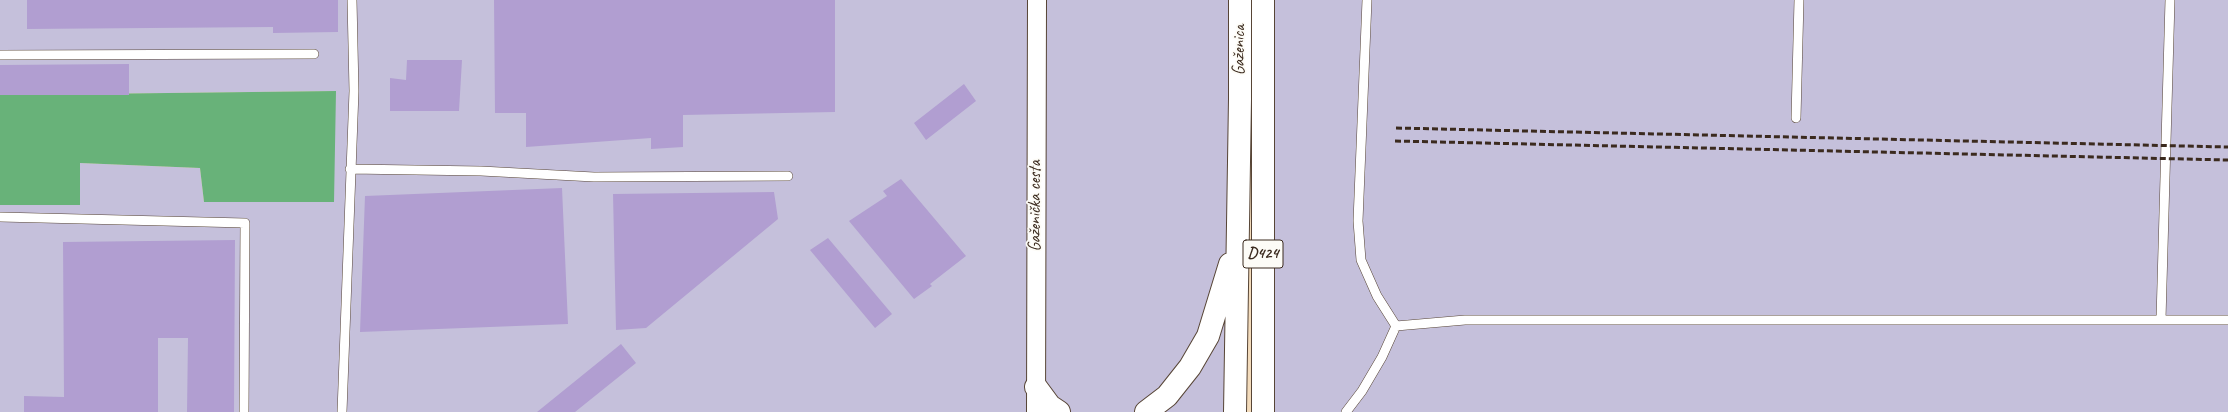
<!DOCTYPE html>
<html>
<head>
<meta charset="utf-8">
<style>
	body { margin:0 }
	canvas { display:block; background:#f3dbbb }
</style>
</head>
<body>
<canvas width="2228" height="412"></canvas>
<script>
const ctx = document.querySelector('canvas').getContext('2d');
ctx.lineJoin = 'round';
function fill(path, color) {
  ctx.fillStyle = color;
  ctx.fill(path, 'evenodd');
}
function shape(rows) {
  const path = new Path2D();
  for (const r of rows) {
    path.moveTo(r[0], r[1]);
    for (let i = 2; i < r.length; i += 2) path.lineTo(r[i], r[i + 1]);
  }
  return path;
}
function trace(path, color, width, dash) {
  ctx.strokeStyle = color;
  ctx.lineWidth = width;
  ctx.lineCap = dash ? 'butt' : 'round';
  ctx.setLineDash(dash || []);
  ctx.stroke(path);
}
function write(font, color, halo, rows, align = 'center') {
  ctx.font = font + ' Caveat,sans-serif';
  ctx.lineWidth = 3.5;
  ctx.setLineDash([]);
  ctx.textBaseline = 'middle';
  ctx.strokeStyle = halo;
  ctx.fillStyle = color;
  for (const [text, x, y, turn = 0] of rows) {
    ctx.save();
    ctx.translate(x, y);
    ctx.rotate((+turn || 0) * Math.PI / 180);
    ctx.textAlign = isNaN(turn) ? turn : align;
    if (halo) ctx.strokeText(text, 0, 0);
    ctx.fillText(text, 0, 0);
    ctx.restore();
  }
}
fill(shape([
	[0,0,1244,0,1236,412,0,412,0,205,80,205,80,163,200,168,204,202,335,91,0,95],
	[1263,0,2228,0,2228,412,1263,412]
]), '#c5c0db');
fill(shape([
	[336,91,334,202,204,202,200,168,80,163,80,205,0,205,0,95]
]), '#68b279');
fill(shape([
	[27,0,338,0,338,32,273,33,273,27,27,29],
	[494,0,835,0,835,112,683,115,683,147,651,149,651,138,526,147,526,113,495,113],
	[407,60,462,60,459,111,390,111,390,78,406,80],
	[129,64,129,95,0,95,0,65],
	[964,84,976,101,926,140,914,123],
	[901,179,966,256,930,284,932,286,914,299,849,221,887,196,883,191],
	[562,188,568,324,360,332,365,196],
	[774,192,778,219,646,328,616,330,613,194],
	[828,238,892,314,875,328,810,250],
	[235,240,234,412,187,412,188,338,158,338,158,412,24,412,24,396,64,397,63,242],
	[621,344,636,363,575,412,537,412]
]), '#b19ed1');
const service = shape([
	[0,55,314,54],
	[1796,118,1799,0],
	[350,169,481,171,594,177,788,176],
	[0,217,245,223,244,412],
	[2161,319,2170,0],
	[1396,326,1465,320,2228,320],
	[342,412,354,91,352,0],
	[1346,412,1362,391,1382,357,1396,326,1377,296,1361,260,1358,221,1367,0]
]);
const minor = shape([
	[1036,412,1037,0]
]);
const trunk = shape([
	[1036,387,1050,406,1059,412],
	[1146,412,1167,396,1190,367,1208,336,1230,264],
	[1235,412,1240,99,1240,0],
	[1263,412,1263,0]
]);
trace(service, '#574536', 10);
trace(minor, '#574536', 20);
trace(trunk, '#574536', 24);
trace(service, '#fff', 9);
trace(minor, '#fff', 18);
trace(trunk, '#fff', 22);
trace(shape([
	[1396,128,2228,147],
	[1395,141,2228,160]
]), '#3b2a1e', 3, [6, 3]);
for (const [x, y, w] of [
	[1263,254,40]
]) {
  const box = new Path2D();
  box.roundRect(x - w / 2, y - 14, w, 28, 3);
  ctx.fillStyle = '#fdfcf7';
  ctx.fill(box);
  trace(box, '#3b2a1e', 1);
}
write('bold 16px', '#3b2a1e', null, [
	["D424",1263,254]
]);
write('17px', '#3b2a1e', '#fdfcf7', [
	["Gaženica",1240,50,-90],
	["Gaženička cesta",1036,206,-90]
]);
</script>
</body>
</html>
